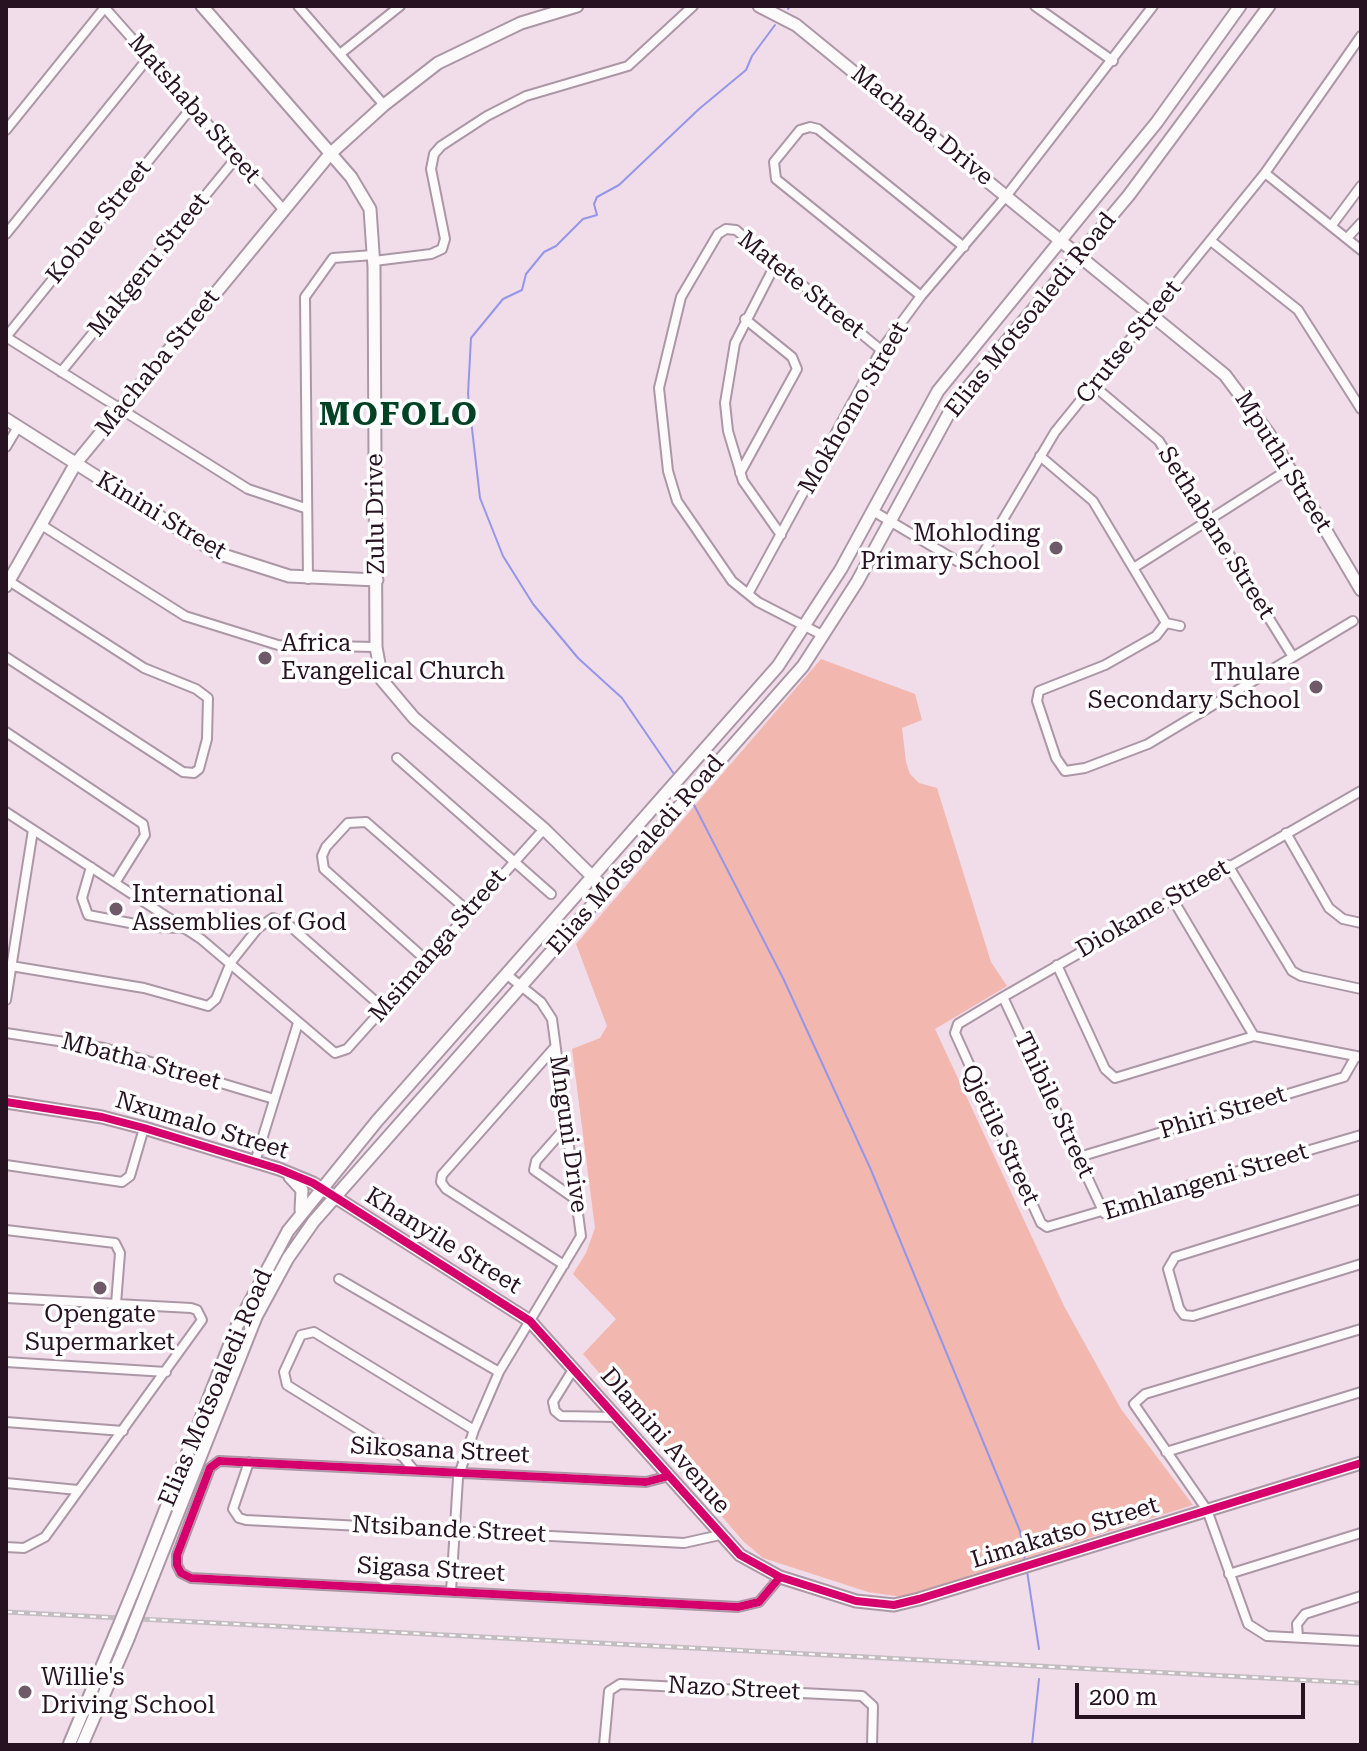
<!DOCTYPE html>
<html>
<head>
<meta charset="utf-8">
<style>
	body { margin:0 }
	#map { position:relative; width:1367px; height:1751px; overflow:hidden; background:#f1dcea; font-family:"Roboto Serif",serif }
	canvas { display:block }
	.frame { position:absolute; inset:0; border:8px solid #271222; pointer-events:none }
	.scale { position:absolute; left:1075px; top:1683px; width:230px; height:36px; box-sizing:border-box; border:4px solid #271222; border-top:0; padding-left:10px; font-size:24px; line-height:28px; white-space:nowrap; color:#271222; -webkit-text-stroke:6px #fff; paint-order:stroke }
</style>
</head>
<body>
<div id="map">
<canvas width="1367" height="1751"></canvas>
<div class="frame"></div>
<div class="scale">200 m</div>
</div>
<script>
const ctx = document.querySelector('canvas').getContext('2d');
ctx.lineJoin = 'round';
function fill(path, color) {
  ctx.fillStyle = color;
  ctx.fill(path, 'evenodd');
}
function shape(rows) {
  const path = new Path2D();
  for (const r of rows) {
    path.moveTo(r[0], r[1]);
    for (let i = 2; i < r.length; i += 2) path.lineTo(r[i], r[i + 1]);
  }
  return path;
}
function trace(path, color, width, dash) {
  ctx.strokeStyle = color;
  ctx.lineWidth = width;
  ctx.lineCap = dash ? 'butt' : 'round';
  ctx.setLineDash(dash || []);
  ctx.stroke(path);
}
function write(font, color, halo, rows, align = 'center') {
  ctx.font = font + ' "Roboto Serif",serif';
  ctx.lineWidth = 7;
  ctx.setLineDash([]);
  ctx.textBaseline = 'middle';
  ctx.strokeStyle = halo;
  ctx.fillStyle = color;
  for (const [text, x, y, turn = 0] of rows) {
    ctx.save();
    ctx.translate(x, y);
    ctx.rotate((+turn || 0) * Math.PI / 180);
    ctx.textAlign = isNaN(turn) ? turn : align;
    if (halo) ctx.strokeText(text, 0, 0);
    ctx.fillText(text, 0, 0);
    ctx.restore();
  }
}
fill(shape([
	[821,659,915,694,922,720,902,728,906,762,910,774,919,783,937,788,991,962,1007,986,935,1029,1064,1306,1121,1409,1193,1505,902,1597,868,1592,763,1558,743,1541,583,1354,616,1319,573,1274,586,1253,595,1228,572,1049,600,1038,607,1026,576,944]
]), '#f2b7af');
trace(shape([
	[788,9,790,6],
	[674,774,622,698,578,658,533,604,503,556,480,498,468,394,471,338,503,299,522,290,526,274,544,252,556,246,583,219,597,215,594,204,597,197,619,185,699,109,746,70,752,56,775,25],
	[691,799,783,978,871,1170,1020,1531,1025,1561],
	[1027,1571,1039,1649],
	[1032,1745,1039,1679]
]), '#9596e8', 2);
const street = shape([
	[298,6,384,105],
	[1035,6,1113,61],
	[105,8,283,209],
	[340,54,400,6],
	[6,130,106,6],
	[1265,173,1361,250],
	[1332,225,1361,186],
	[6,234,149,57],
	[1348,237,1361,223],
	[1211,241,1298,310,1361,409],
	[374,261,431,254,442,249,445,239,431,169,434,154,441,146,487,116,526,96,628,66,693,6],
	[776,263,735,343,725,403,728,431,743,481,781,535],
	[921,296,776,179,774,162,800,130,810,127,818,129,964,247],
	[6,337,248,489,305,508],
	[6,337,192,107],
	[61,372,236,158],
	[1094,386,1159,441,1293,657],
	[6,447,18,427],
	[1040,456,1093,501,1166,623,1156,636,1105,665,1039,691,1037,701,1056,758,1065,771,1085,768,1148,744,1353,621],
	[740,473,797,369,792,357,745,319],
	[873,511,957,561,972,561,982,555,1055,432,1265,173,1361,36],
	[40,524,185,616,278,645,376,647],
	[1135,567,1289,469],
	[308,579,305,297,333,258,373,255],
	[748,594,881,350,921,296,1007,195,1153,6],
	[1166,623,1180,626],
	[824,636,758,602,732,581,677,501,668,471,659,388,681,297,718,234,726,229,736,230,881,350],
	[6,657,183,772,194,773,199,769,207,739,208,698,196,689,144,668,9,581],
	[6,732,143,824,145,835,115,883],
	[397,758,551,894],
	[1361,791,1003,997,958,1024,955,1033,1041,1223,1047,1227,1361,1135],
	[6,812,201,939,335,1053,347,1049,544,829],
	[1286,833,1329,908,1343,919,1361,923],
	[1228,865,1292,971,1301,976,1361,989],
	[91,867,82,898,88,915,151,927,184,928],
	[1172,898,1254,1036],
	[426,960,324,869,322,856,326,847,348,823,366,822,468,911],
	[1057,965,1105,1069,1115,1078,1254,1036,1361,1057],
	[11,966,144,988,208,1006,216,999,231,962,258,928,273,918,289,925,383,1008],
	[1003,997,1104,1213],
	[6,1000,33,830],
	[6,1033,104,1048,274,1099],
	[555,1047,442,1175,441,1182,446,1189,564,1265],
	[566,1127,536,1161,534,1170,578,1201],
	[1079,1157,1344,1077,1356,1056],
	[255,1162,298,1023],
	[6,1165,122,1182,130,1176,144,1128],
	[1361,1199,1175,1257,1168,1269,1179,1308,1184,1315,1193,1316,1361,1264],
	[6,1230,115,1243,120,1253,116,1304],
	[339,1279,499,1372],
	[6,1298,191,1308,197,1310,202,1320,45,1537,24,1548,6,1547],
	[1361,1329,1145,1394,1134,1404,1207,1510,1248,1624,1267,1636,1361,1641],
	[6,1362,166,1372],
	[574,1368,553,1402,555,1411,561,1416,617,1417],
	[6,1422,123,1431],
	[1166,1452,1361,1392],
	[249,1462,233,1509,239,1518,246,1520,684,1543,720,1535],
	[413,1469,403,1457,287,1385,284,1372,301,1335,314,1332,474,1430],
	[669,1476,646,1482,219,1461,210,1468,177,1555,177,1565,181,1573,191,1578,738,1607,759,1602,780,1577],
	[6,1483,78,1490],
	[1229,1574,1361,1533],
	[451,1591,458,1478,474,1430,499,1372,581,1236,552,1019,541,1002,506,974],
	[1298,1637,1297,1624,1305,1614,1361,1596],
	[604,1745,609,1691,620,1684,862,1696,873,1706,872,1745]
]);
const secondary = shape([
	[202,6,351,177,370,209,374,267,376,647,382,680,414,718,544,829,606,890],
	[759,6,796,25,1225,375,1269,434,1361,590],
	[6,419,217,553,289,576,377,580],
	[6,586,76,463,330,154,384,105,438,63,521,23,577,6],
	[6,1102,102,1117,144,1128,279,1169,313,1183,530,1321,740,1555,780,1577,856,1601,894,1605,919,1599,1361,1463],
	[290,1177,302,1190,301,1210],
	[141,1572,237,1326,288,1231,377,1121,778,666,841,569,938,391,1157,122,1240,6],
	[153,1576,256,1317,288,1258,314,1221,803,666,857,582,954,404,1129,195,1269,6],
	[69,1745,115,1635],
	[82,1745,128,1639]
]);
trace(street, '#ab97a5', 12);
trace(secondary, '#ab97a5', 15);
trace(street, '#fdfafc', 8);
trace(secondary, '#fdfafc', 11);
const rail = shape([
	[6,1612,1361,1683]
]);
trace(rail, '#c3bdc1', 5);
trace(rail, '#fff', 2, [6]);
const secondaryBridge = shape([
	[115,1635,141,1572],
	[128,1639,153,1576]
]);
trace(secondaryBridge, '#ab97a5', 15, []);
trace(secondaryBridge, '#fdfafc', 11);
trace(shape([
	[6,1102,102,1117,144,1128,279,1169,313,1183,530,1321,740,1555,780,1577,856,1601,894,1605,919,1599,1361,1463],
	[669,1476,646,1482,219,1461,210,1468,177,1555,177,1565,181,1573,191,1578,738,1607,759,1602,780,1577]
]), '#d6006c', 8);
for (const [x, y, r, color] of [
	[1056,548,8,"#6e5968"],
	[265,658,8,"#6e5968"],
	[1316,687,8,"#6e5968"],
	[116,909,8,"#6e5968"],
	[100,1288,8,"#6e5968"],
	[25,1692,8,"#6e5968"]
]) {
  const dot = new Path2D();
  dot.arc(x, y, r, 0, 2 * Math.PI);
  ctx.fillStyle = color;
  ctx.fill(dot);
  trace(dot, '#fff', 3);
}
write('24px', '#271222', '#fff', [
	["Matshaba Street",194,109,49],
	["Machaba Drive",922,126,39],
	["Kobue Street",99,222,-51],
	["Makgeru Street",149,265,-51],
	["Matete Street",801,285,39],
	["Elias Motsoaledi Road",1031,315,-51],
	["Crutse Street",1129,342,-51],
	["Machaba Street",158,363,-51],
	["Mokhomo Street",854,408,-60],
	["Mputhi Street",1283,462,58],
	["Zulu Drive",376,514,-91],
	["Kinini Street",161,516,31],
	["Sethabane Street",1216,533,58],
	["Elias Motsoaledi Road",636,855,-49],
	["Diokane Street",1153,909,-30],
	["Msimanga Street",438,946,-49],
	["Mbatha Street",141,1062,15],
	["Thibile Street",1054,1105,65],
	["Phiri Street",1223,1113,-17],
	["Nxumalo Street",202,1126,17],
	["Mnguni Drive",568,1134,82],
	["Qjetile Street",1000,1135,65],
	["Emhlangeni Street",1206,1182,-17],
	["Khanyile Street",443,1241,32],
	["Elias Motsoaledi Road",216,1388,-67],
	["Dlamini Avenue",665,1441,49],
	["Sikosana Street",440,1451,3],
	["Ntsibande Street",449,1530,3],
	["Limakatso Street",1065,1533,-17],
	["Sigasa Street",431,1570,3],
	["Nazo Street",734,1689,3]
]);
write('24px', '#271222', '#fff', [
	["Mohloding",1040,534,"right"],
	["Primary School",1040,562,"right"],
	["Africa",281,644],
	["Evangelical Church",281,672],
	["Thulare",1300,673,"right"],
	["Secondary School",1300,701,"right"],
	["International",132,895],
	["Assemblies of God",132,923],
	["Opengate",100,1315,"center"],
	["Supermarket",100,1343,"center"],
	["Willie's",41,1678],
	["Driving School",41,1706]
], 'left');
ctx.letterSpacing = '2px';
write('bold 32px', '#014225', '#fff', [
	["MOFOLO",399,416]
]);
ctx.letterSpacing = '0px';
</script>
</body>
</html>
